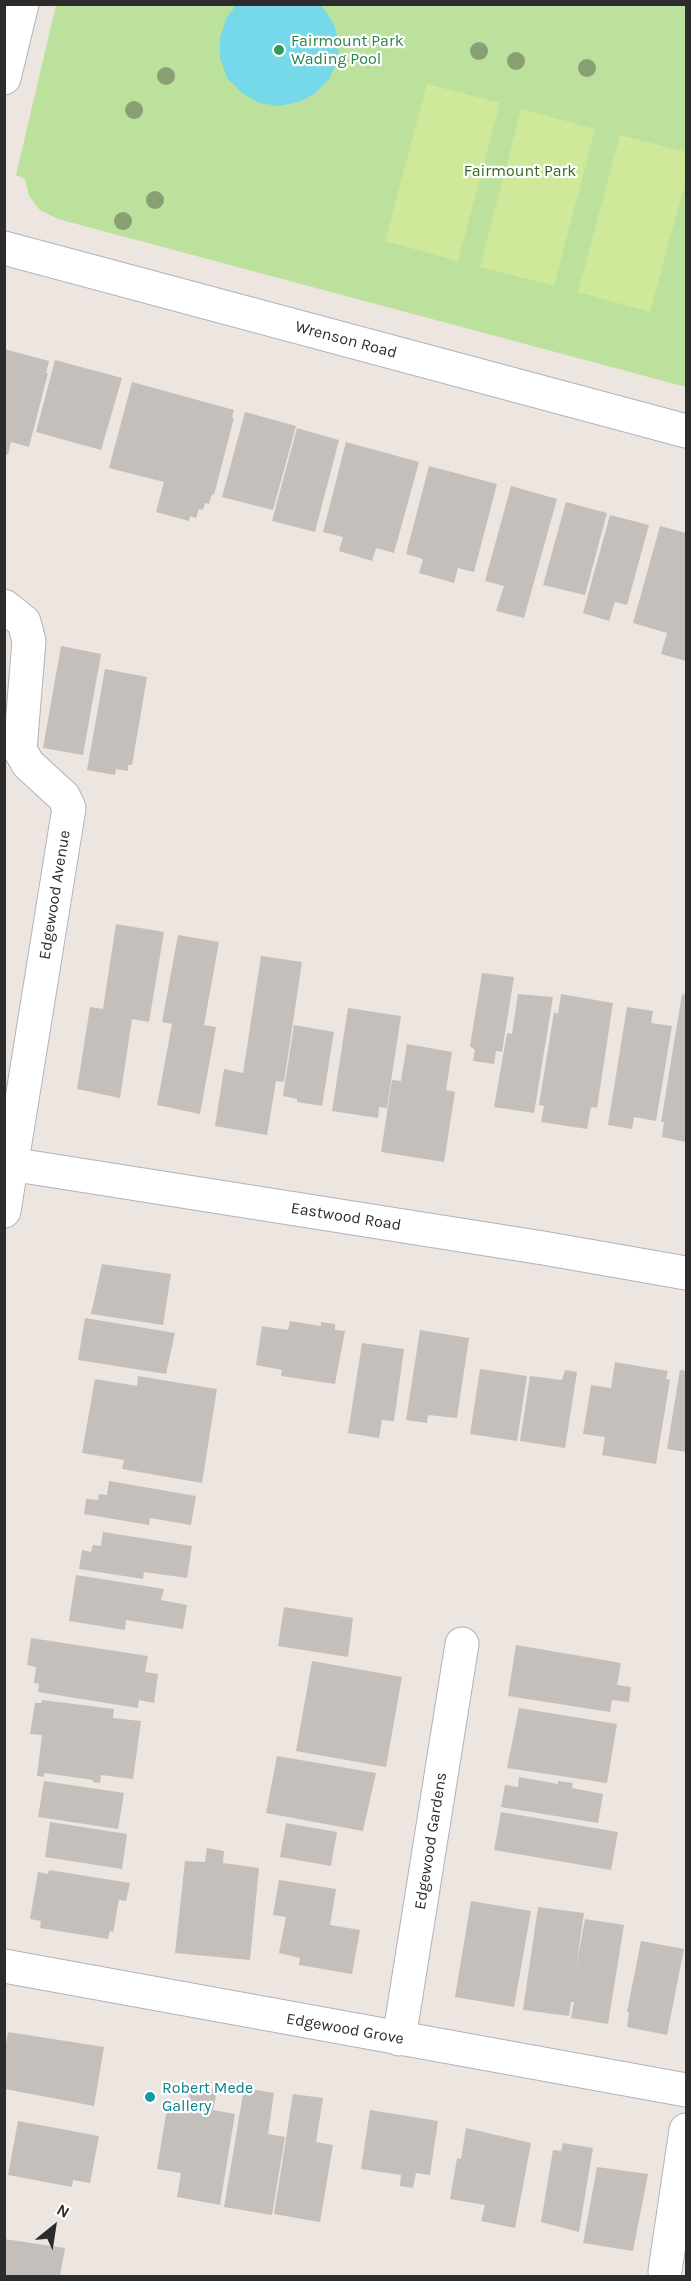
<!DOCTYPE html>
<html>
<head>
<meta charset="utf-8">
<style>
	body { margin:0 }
	#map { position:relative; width:691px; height:2281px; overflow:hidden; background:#ede5df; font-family:Karla,sans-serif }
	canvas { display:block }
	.frame { position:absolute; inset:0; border:6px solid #2c2c2c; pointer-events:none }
	.north { position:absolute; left:24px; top:2197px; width:60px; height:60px; -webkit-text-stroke:4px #fff; paint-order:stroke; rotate:30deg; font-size:16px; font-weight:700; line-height:24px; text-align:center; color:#2c2c2c }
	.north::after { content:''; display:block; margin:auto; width:21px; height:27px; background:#2c2c2c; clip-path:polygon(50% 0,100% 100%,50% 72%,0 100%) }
</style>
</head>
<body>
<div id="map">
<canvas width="691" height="2281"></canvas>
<div class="frame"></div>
<div class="north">N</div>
</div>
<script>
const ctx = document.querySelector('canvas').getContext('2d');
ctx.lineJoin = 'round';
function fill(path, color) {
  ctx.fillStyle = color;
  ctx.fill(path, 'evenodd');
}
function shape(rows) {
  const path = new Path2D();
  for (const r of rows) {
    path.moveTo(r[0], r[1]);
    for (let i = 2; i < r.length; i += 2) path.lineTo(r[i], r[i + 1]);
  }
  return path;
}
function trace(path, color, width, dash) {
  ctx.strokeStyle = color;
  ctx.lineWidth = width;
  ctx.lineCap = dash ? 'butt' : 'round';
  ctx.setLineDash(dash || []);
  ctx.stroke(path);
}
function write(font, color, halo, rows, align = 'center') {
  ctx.font = font + ' Karla,sans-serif';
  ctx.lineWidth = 4.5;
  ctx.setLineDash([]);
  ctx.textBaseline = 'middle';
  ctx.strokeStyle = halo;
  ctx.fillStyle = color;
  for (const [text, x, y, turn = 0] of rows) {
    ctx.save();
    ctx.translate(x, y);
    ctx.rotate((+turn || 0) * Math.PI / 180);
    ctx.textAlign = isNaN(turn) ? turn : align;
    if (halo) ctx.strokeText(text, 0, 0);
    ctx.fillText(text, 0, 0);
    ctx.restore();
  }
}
fill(shape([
	[56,5,686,5,686,387,58,219,40,210,29,196,25,179,16,175]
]), '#bce19d');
fill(shape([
	[427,84,500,103,458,261,385,241],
	[521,109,595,129,554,286,480,267],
	[620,135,686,152,686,179,650,312,578,292]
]), '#d0e899');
fill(shape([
	[236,5,321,5,334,24,339,43,337,62,329,79,316,93,299,102,279,106,259,103,242,93,227,78,220,58,220,38,226,19]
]), '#76d9ea');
fill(shape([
	[4,349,49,361,46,373,48,373,29,447,11,442,8,455,4,454],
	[55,360,122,378,101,450,36,432],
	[132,382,234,410,232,418,234,418,214,495,212,494,209,504,205,503,203,510,199,509,196,518,190,516,189,521,156,512,164,482,109,468],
	[245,412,296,426,273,510,222,497],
	[297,428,339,440,315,532,272,521],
	[346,442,419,462,394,553,376,548,372,561,339,551,343,537,323,532],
	[429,466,497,484,474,572,458,568,454,583,419,573,423,559,406,554],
	[511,486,557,499,524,618,496,611,504,586,485,581],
	[566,502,607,513,585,595,543,585],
	[610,515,649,525,627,605,615,602,609,621,583,613],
	[660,526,686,533,686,661,661,654,667,633,633,623],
	[61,646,101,654,83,755,43,748],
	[105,669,147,677,132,765,128,765,128,771,116,769,115,775,87,770],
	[116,924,164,932,149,1022,132,1019,120,1098,77,1089,90,1007,103,1009],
	[178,935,219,942,204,1025,216,1027,200,1114,157,1105,172,1024,162,1022],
	[261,956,302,962,284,1082,276,1081,267,1135,215,1126,224,1069,243,1073],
	[482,973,514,977,502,1052,496,1051,494,1064,473,1061,475,1050,470,1046],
	[518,994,553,997,534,1113,494,1107,507,1033,512,1034],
	[561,994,613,1003,597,1108,591,1107,587,1129,541,1122,544,1106,539,1105,554,1012,558,1014],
	[682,994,686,995,686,1142,662,1137,664,1122,661,1122],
	[627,1007,653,1011,651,1023,672,1026,656,1121,634,1117,632,1129,608,1125],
	[348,1008,401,1016,387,1108,379,1107,378,1118,332,1111],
	[294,1025,334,1032,322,1106,297,1102,297,1099,283,1096],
	[407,1044,452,1052,446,1090,455,1092,444,1162,381,1152,392,1080,401,1081],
	[102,1264,171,1274,163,1325,91,1314],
	[85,1318,175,1333,166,1374,78,1360],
	[290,1321,321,1326,321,1322,335,1324,335,1330,345,1331,335,1384,281,1376,282,1370,256,1365,262,1326,288,1330],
	[420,1330,469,1338,457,1418,428,1415,427,1423,406,1420],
	[362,1343,404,1349,394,1421,382,1420,379,1438,348,1433],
	[615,1362,668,1371,666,1379,670,1380,656,1464,602,1455,605,1437,583,1434,591,1385,611,1388],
	[480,1369,527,1376,517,1441,470,1434],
	[565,1370,577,1372,565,1448,520,1441,530,1376,562,1380],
	[680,1370,686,1371,686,1452,667,1449],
	[138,1376,217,1389,202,1483,122,1469,124,1460,82,1453,95,1379,137,1386],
	[109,1481,196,1496,191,1525,150,1518,149,1525,84,1514,86,1499,98,1500,99,1494,107,1495],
	[103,1532,192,1546,187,1578,144,1572,143,1579,79,1569,82,1550,91,1552,93,1545,101,1546],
	[76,1575,164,1589,161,1600,187,1605,183,1629,126,1620,125,1630,69,1621],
	[284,1607,353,1618,348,1657,278,1646],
	[31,1638,148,1656,145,1672,158,1674,154,1703,139,1700,138,1708,38,1692,39,1684,34,1683,36,1667,27,1665],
	[516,1645,621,1663,617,1685,631,1687,629,1702,612,1700,610,1712,508,1696],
	[312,1661,402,1677,386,1767,296,1751],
	[42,1700,114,1709,113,1718,141,1721,133,1779,101,1775,100,1783,93,1782,93,1780,44,1773,44,1777,37,1776,42,1735,30,1734,35,1703,41,1703],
	[519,1708,617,1724,607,1783,507,1768],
	[277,1756,376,1773,363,1831,266,1813],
	[519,1777,558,1784,558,1781,573,1783,572,1788,603,1794,598,1823,501,1807,505,1785,518,1787],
	[44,1781,124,1793,118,1829,38,1817],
	[501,1812,618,1832,611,1870,494,1850],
	[50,1822,127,1834,122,1869,45,1857],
	[286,1823,337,1832,331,1866,280,1857],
	[207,1848,224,1851,223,1863,259,1868,250,1960,175,1953,185,1861,205,1862],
	[49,1870,130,1883,126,1901,119,1900,113,1932,110,1931,108,1939,40,1928,41,1921,30,1919,38,1872,48,1874],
	[279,1880,336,1889,330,1925,360,1930,352,1974,299,1965,300,1958,279,1953,286,1917,273,1915],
	[471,1901,531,1911,514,2007,455,1997],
	[538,1907,584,1913,576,1967,585,1919,624,1925,608,2024,571,2018,574,2002,571,2002,569,2016,523,2010],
	[641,1941,684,1949,667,2035,627,2027,629,2012,627,2012],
	[8,2032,104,2047,94,2106,5,2089,5,2050],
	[191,2086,217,2091,213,2110,235,2114,220,2205,177,2197,181,2173,157,2169,168,2102,188,2106],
	[244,2088,274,2093,268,2134,285,2137,272,2215,224,2207],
	[293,2094,323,2098,316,2142,333,2145,320,2222,274,2214],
	[370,2110,438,2121,430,2175,416,2173,413,2188,400,2186,401,2175,361,2169],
	[18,2121,99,2136,90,2183,73,2180,72,2187,8,2175],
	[466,2128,531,2143,515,2228,481,2221,485,2205,450,2199,457,2158,461,2159],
	[563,2143,593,2148,579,2232,541,2222,553,2150,561,2151],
	[597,2167,648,2174,633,2251,583,2243],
	[4,2239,65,2248,60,2276,4,2276]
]), '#c5bfbb');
const minor = shape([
	[4,78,22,4],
	[4,248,686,431],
	[4,606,24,622,29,641,20,750,28,764,64,797,69,808,4,1211],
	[4,1163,543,1248,686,1273],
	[4,1966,686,2090],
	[399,2039,462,1644],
	[665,2271,686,2130]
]);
trace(minor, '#afb3bb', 35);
trace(minor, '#fff', 33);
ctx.fillStyle = '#88a074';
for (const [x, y] of [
	[479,51],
	[516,61],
	[587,68],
	[166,76],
	[134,110],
	[155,200],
	[123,221]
]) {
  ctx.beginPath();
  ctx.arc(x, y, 9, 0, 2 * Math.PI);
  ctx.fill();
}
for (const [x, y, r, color] of [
	[279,50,6,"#2e9e5b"],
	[150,2097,6,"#0f9aa8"]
]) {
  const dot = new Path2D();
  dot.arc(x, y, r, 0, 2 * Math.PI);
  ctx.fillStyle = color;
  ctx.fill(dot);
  trace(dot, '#fff', 2);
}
write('16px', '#27864d', '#fff', [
	["Fairmount Park",291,41],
	["Wading Pool",291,59]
], 'left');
write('16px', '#35671d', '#fff', [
	["Fairmount Park",520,171]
]);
write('16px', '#2c2c2c', '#fff', [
	["Wrenson Road",346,340,15],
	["Edgewood Avenue",55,895,-81],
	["Eastwood Road",346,1217,9],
	["Edgewood Gardens",431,1841,-81],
	["Edgewood Grove",345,2029,10]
]);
write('16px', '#0d838f', '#fff', [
	["Robert Mede",162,2088],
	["Gallery",162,2106]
], 'left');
</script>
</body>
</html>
